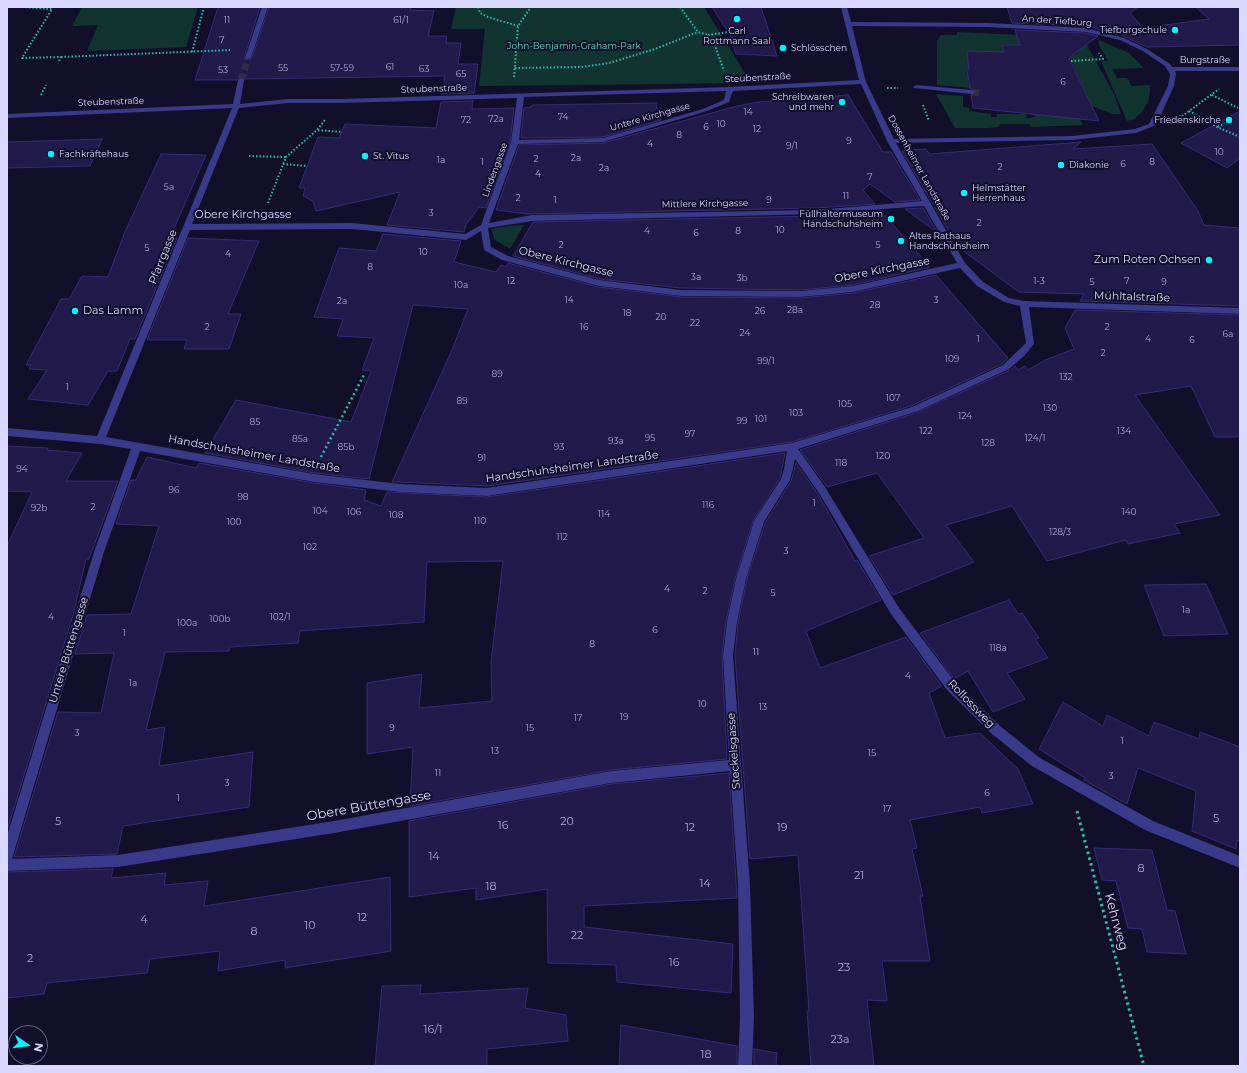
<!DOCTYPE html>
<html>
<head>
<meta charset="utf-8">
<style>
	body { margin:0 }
	#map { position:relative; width:1247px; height:1073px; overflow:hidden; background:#120f2a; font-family:Montserrat,sans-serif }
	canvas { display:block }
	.frame { position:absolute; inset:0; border:8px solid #dad8ff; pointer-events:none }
	.north { position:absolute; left:8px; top:1025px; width:40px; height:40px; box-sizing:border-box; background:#120f2a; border:1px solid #625f7f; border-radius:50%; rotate:103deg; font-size:11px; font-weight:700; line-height:16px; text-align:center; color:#dad8ff }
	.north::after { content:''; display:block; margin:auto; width:14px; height:18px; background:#04f4ff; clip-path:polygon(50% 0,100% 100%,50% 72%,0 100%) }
</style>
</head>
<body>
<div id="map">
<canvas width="1247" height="1073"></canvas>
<div class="frame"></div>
<div class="north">N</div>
</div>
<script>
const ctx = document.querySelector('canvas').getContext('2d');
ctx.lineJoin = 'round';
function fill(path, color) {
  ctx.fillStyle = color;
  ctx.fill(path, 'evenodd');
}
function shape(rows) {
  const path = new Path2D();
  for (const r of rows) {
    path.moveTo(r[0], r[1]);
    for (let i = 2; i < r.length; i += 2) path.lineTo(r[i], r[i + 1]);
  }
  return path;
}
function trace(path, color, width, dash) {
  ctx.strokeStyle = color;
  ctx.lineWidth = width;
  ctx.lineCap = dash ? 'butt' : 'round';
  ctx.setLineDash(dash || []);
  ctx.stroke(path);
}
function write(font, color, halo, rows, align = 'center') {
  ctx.font = font + ' Montserrat,sans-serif';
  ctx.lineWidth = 4;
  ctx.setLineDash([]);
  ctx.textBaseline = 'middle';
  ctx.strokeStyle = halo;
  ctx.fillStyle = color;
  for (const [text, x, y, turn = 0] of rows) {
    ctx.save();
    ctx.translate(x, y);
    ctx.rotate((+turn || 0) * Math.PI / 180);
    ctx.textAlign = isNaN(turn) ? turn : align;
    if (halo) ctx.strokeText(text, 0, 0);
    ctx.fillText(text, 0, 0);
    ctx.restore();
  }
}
fill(shape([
	[82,7,198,7,186,47,87,51,98,25,72,26],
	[456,7,704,7,751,83,479,86,485,29,451,29],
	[957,32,1083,38,1114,94,1121,114,1112,114,1092,106,1070,58,1080,51,1067,45,1017,52,1015,45,1002,44,1003,52,967,51,969,69,966,70,967,75,970,77,968,77,968,83,971,83,971,88,937,85,937,41,941,35,957,35],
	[1099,40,1129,53,1144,68,1112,69,1117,78,1127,78,1132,86,1150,85,1150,92,1148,102,1142,112,1134,119,1127,121,1101,61,1108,61,1098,43],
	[936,94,963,96,963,107,969,108,969,111,991,114,991,117,997,117,997,114,1026,114,1027,118,1035,117,1034,114,1075,112,1083,125,1031,127,1029,124,1000,124,998,127,988,128,955,128],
	[524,225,510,249,494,239,491,229,508,226]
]), '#123431');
const building = shape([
	[218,7,260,7,244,58,246,60,252,58,269,7,411,7,410,10,434,11,428,36,447,36,446,43,461,43,458,64,478,64,474,93,442,94,445,76,245,79,240,77,237,80,195,80,218,7],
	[712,7,761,7,777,56,736,54,730,35,712,7],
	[1007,7,1138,7,1130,13,1143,28,1209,19,1196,7,1240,7,1240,45,1147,47,1123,36,1122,33,1109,28,1105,31,1086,26,1012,23,1007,7],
	[1015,30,1086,33,1098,36,1069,58,1099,121,973,108,971,95,976,92,970,88,967,70,969,70,967,51,1004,52,1002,45,1020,45,1015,30],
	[848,95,883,152,891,152,920,200,895,202,870,184,863,190,875,204,816,208,527,214,496,210,519,145,603,143,737,106,758,102,848,95],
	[473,101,472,109,514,108,510,142,486,208,479,207,466,225,464,232,387,225,400,192,316,211,313,201,303,196,305,188,299,188,318,137,339,138,345,124,436,128,441,102,473,101],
	[656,103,657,109,661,108,661,120,603,137,521,138,524,108,531,107,532,105,656,103],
	[1240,111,1240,158,1227,168,1181,143,1240,111],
	[102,139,90,166,7,168,7,142,102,139],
	[1081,142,1073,149,1152,144,1198,211,1204,225,1240,228,1240,306,1080,301,1084,294,1019,292,958,247,902,151,926,149,929,154,1081,142],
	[161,154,206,155,170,238,177,238,135,339,130,339,117,371,108,371,88,405,28,399,47,370,29,369,31,365,26,365,61,299,69,299,82,276,108,277,124,234,161,154],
	[923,208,938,233,905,209,923,208],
	[881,211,930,267,853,285,800,290,681,288,599,279,513,256,533,222,816,216,881,211],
	[383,234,461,241,454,262,496,272,501,265,506,267,508,263,599,287,681,297,800,298,853,293,936,275,1008,358,1002,364,911,406,792,442,487,486,400,482,392,482,452,350,468,309,413,305,369,479,314,473,205,453,236,400,351,422,371,371,362,370,374,338,337,336,343,319,314,317,339,248,376,251,383,234],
	[188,238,259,241,228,314,241,314,229,349,184,349,187,340,147,340,188,238],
	[1075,310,1240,315,1240,437,1215,437,1191,386,1135,395,1220,515,1174,524,1180,533,1128,544,1126,540,1047,561,1012,506,946,525,974,562,893,595,869,556,924,538,877,473,827,487,800,450,918,412,1010,370,1015,366,1018,370,1025,366,1028,370,1045,360,1074,349,1065,328,1075,310],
	[7,446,48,448,47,450,82,453,66,481,118,481,89,559,86,559,73,615,7,831,7,546,32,492,7,491,7,446],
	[785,453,780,478,753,521,735,579,726,622,722,656,727,759,611,770,410,806,413,747,367,754,367,683,422,674,419,708,492,701,491,662,503,561,427,562,424,622,300,631,298,643,230,647,229,651,165,652,146,730,165,727,159,766,253,752,249,807,123,826,117,854,14,857,58,712,101,713,114,653,75,654,87,615,131,614,159,526,116,524,131,480,136,480,147,457,196,468,199,463,314,483,366,490,364,500,381,506,387,492,487,497,785,453],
	[796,463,818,494,855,561,857,560,881,600,806,631,820,668,906,637,942,686,929,693,945,738,980,733,1018,769,1033,804,982,813,980,807,910,820,917,848,912,849,923,896,920,896,930,961,882,961,887,1001,867,1000,874,1066,811,1066,807,1011,809,1011,798,855,750,859,735,656,738,622,747,579,765,523,791,481,796,463],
	[1206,584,1228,634,1164,636,1144,585,1206,584],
	[1009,600,1018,614,1022,613,1039,638,1035,639,1048,658,1007,673,1025,699,993,712,968,671,954,679,920,633,1009,600],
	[1063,702,1103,726,1107,715,1149,736,1154,722,1199,739,1200,732,1240,747,1240,841,1237,840,1236,849,1192,831,1196,791,1138,768,1127,804,1084,780,1085,778,1039,749,1063,702],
	[729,773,737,898,584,906,584,927,733,944,731,993,617,982,616,965,548,963,547,889,476,900,476,888,409,897,409,821,611,784,729,773],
	[1094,848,1152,850,1167,910,1175,911,1186,954,1147,952,1142,929,1128,928,1116,881,1102,880,1094,848],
	[113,869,111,878,166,873,164,885,208,881,204,906,390,877,391,951,285,968,285,960,218,971,220,951,150,959,147,973,47,983,44,994,7,998,7,872,113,869],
	[421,985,420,994,528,988,525,1008,566,1015,568,1041,487,1049,487,1066,375,1066,382,986,421,985],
	[621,1025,737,1046,737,1066,619,1066,621,1025],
	[754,1049,777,1053,776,1066,754,1066,754,1049]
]);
fill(building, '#221a4b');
trace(building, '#362c78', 1);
trace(shape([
	[241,80,248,58],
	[972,92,980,93]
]), '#302d4a', 7, [7, 3.5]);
trace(shape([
	[22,7,52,9,22,58,61,57,58,63],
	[478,7,480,13,488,17,518,26],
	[680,7,698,32,708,35,714,43,724,71],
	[708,35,728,32],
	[192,52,204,7],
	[61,57,230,50],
	[1071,61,1103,59,1099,53],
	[515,68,581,67,609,63,655,49,698,32],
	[514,77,518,26,531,7],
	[887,88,898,88],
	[41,95,46,85],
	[1212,95,1238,108],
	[923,105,929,121],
	[1189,111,1217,127,1240,137],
	[1179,116,1181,117,1219,89],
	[1218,127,1224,123],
	[318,130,342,132],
	[249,156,286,157],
	[283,164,307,166],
	[268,203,286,157,317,130,325,120]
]), '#2bc0ae', 2, [1.5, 2]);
trace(shape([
	[321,457,365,373]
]), '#2bc0ae', 2.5, [2, 3]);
trace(shape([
	[1077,811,1144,1066]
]), '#2bc0ae', 3, [2.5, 3.5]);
fill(shape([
	[262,7,268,7,251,58,246,59,245,58,262,7],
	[841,7,847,7,851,22,988,23,1086,28,1124,38,1147,49,1170,64,1172,67,1240,67,1240,71,1175,71,1176,74,1174,86,1159,119,1154,126,1136,133,1072,140,896,143,965,263,983,282,1009,298,1024,301,1240,308,1240,314,1029,307,1034,344,1024,356,1009,369,918,411,798,449,825,487,899,608,955,682,1000,726,1040,758,1153,821,1240,856,1240,868,1145,830,1032,766,992,734,947,690,891,614,819,493,795,459,790,480,764,522,746,579,737,622,733,656,750,885,754,1017,752,1066,738,1066,740,1017,738,885,730,771,611,783,334,833,118,867,7,871,7,836,94,552,131,449,100,444,7,436,7,428,97,436,232,108,7,118,7,114,233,104,238,80,241,78,244,80,240,104,288,99,341,99,730,87,859,80,841,7],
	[852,26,988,27,1086,32,1120,40,1143,51,1165,66,1170,74,1168,86,1149,124,1135,129,1072,136,894,139,866,82,852,26],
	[861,84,887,141,922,201,816,210,532,215,489,223,518,144,603,142,707,111,729,102,733,91,861,84],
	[726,91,724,100,703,109,603,138,519,140,524,97,726,91],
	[517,98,511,142,481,225,465,234,352,223,192,224,239,108,288,103,341,103,517,98],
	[924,206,957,263,853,286,800,291,681,290,599,280,508,256,491,247,488,228,532,221,816,214,924,206],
	[352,229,466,240,481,231,484,250,502,260,599,286,681,296,800,297,853,292,960,268,977,286,1004,302,1020,306,1026,343,1003,365,912,407,792,443,487,488,400,484,314,474,106,437,190,230,352,229],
	[140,451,314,482,400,492,487,496,787,451,784,469,781,479,754,521,736,579,727,622,723,656,729,760,611,771,334,821,118,855,12,859,104,552,140,451],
	[916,85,972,90,975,92,972,94,914,88,913,87,916,85]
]), '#393a8a');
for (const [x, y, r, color] of [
	[737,19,4,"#04f4ff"],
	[1175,30,4,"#04f4ff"],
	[783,48,4,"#04f4ff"],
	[842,102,4,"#04f4ff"],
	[1229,120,4,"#04f4ff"],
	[51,154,4,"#04f4ff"],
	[365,156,4,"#04f4ff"],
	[1061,165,4,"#04f4ff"],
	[964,193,4,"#04f4ff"],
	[891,219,4,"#04f4ff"],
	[901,241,4,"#04f4ff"],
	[1209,260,4,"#04f4ff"],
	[75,311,4,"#04f4ff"]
]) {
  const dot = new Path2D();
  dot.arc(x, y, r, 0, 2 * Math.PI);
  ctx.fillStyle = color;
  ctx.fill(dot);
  trace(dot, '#120f2a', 1.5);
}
write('9px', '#aca8d2', null, [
	["11",227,20],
	["61/1",401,20],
	["7",222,40],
	["61",390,67],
	["55",283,68],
	["57-59",342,68],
	["63",424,69],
	["53",223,70],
	["65",461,74],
	["6",1063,82],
	["14",748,112],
	["74",563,117],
	["72a",496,119],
	["72",466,120],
	["10",721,124],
	["6",706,127],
	["12",757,129],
	["8",679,135],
	["9",849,141],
	["4",650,144],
	["9/1",792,146],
	["10",1219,152],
	["2a",576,158],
	["2",536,159],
	["1a",441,160],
	["1",482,162],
	["8",1152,162],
	["6",1123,164],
	["2",1000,167],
	["2a",604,168],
	["4",538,174],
	["7",870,177],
	["5a",169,187],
	["11",846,196],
	["2",518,198],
	["1",555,200],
	["9",769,200],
	["3",431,213],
	["2",979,223],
	["10",780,230],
	["4",647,231],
	["8",738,231],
	["6",696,233],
	["2",561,245],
	["5",878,245],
	["5",147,248],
	["10",423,252],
	["4",228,254],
	["8",370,267],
	["3a",696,277],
	["3b",742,278],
	["12",511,281],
	["1-3",1039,281],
	["7",1127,281],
	["5",1092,282],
	["9",1164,282],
	["10a",461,285],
	["14",569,300],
	["3",936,300],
	["2a",342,301],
	["28",875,305],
	["28a",795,310],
	["26",760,311],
	["18",627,313],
	["20",661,317],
	["22",695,323],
	["2",207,327],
	["16",584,327],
	["2",1107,327],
	["24",745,333],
	["6a",1228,334],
	["1",978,339],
	["4",1148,339],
	["6",1192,340],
	["2",1103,353],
	["109",952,359],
	["99/1",766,361],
	["89",497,374],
	["132",1066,377],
	["1",67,387],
	["107",893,398],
	["89",462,401],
	["105",845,404],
	["130",1050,408],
	["103",796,413],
	["124",965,416],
	["101",761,419],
	["99",742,421],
	["85",255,422],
	["122",926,431],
	["134",1124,431],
	["97",690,434],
	["95",650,438],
	["124/1",1035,438],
	["85a",300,439],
	["93a",616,441],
	["128",988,443],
	["85b",346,447],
	["93",559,447],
	["120",883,456],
	["91",482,458],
	["118",841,463],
	["94",22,469],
	["96",174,490],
	["98",243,497],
	["1",814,503],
	["116",708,505],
	["2",93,507],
	["92b",39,508],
	["104",320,511],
	["106",354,512],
	["140",1129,512],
	["114",604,514],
	["108",396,515],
	["110",480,521],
	["100",234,522],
	["128/3",1060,532],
	["112",562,537],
	["102",310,547],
	["3",786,551],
	["4",667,589],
	["2",705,591],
	["5",773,593],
	["1a",1186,610],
	["4",51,617],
	["102/1",280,617],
	["100b",220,619],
	["100a",187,623],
	["6",655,630],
	["1",124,633],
	["8",592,644],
	["118a",998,648],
	["11",756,652],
	["4",908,676],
	["1a",133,683],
	["10",702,704],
	["13",763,707],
	["19",624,717],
	["17",578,718],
	["9",392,728],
	["15",530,728],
	["3",77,733],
	["1",1122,741],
	["13",495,751],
	["15",872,753],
	["11",438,773],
	["3",1111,776],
	["3",227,783],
	["6",987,793],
	["1",178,798],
	["17",887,809]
]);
write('9px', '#dad8ff', '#120f2a', [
	["An der Tiefburg",1057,21,4],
	["Burgstraße",1205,60],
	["Steubenstraße",758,78,-3],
	["Steubenstraße",434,89,-2],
	["Steubenstraße",111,102,-2],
	["Untere Kirchgasse",650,117,-16],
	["Dossenheimer Landstraße",919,168,61],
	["Lindengasse",495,170,-70],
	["Mittlere Kirchgasse",705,204,-1]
]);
write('9px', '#dad8ff', '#120f2a', [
	["Tiefburgschule",1167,30,"right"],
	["Carl",737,31,"center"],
	["Rottmann Saal",737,41,"center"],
	["Schlösschen",791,48],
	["Schreibwaren",834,97,"right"],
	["und mehr",834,107,"right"],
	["Friedenskirche",1221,120,"right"],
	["Fachkräftehaus",59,154],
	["St. Vitus",373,156],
	["Diakonie",1069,165],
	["Helmstätter",972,188],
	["Herrenhaus",972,198],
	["Füllhaltermuseum",883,214,"right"],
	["Handschuhsheim",883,224,"right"],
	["Altes Rathaus",909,236],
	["Handschuhsheim",909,246]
], 'left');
write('9px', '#5ee5bb', '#120f2a', [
	["John-Benjamin-Graham-Park",574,46]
]);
write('11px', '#dad8ff', '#120f2a', [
	["Obere Kirchgasse",243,215],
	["Pfarrgasse",163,257,-68],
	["Obere Kirchgasse",566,262,14],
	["Obere Kirchgasse",882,270,-11],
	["Mühltalstraße",1132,297,2],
	["Handschuhsheimer Landstraße",254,454,10],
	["Handschuhsheimer Landstraße",572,467,-8],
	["Untere Büttengasse",69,650,-73],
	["Rollossweg",971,704,46],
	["Steckelsgasse",734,751,-94]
]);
write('11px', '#dad8ff', '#120f2a', [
	["Zum Roten Ochsen",1201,260],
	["Das Lamm",83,311,"left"]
], 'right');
write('11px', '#aca8d2', null, [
	["5",1216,819],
	["5",58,822],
	["20",567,822],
	["16",503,826],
	["12",690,828],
	["19",782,828],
	["14",434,857],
	["8",1141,869],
	["21",859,876],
	["14",705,884],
	["18",491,887],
	["12",362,918],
	["4",144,920],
	["10",310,926],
	["8",254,932],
	["22",577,936],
	["2",30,959],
	["16",674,963],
	["23",844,968],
	["16/1",433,1030],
	["23a",840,1040],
	["18",706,1055]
]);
write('13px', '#dad8ff', '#120f2a', [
	["Obere Büttengasse",369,806,-10],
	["Kehrweg",1116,922,75]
]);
</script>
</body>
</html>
